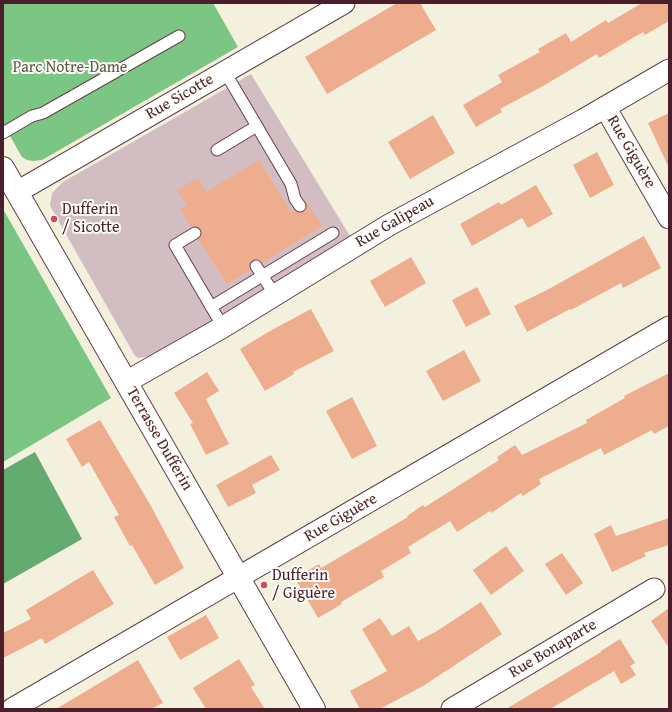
<!DOCTYPE html>
<html>
<head>
<meta charset="utf-8">
<style>
	body { margin:0 }
	#map { position:relative; width:672px; height:712px; overflow:hidden; background:#f4f0de; font-family:"Gentium Book Plus",serif }
	canvas { display:block }
	.frame { position:absolute; inset:0; border:4px solid #4a1f2b; pointer-events:none }
</style>
</head>
<body>
<div id="map">
<canvas width="672" height="712"></canvas>
<div class="frame"></div>
</div>
<script>
const ctx = document.querySelector('canvas').getContext('2d');
ctx.lineJoin = 'round';
function fill(path, color) {
  ctx.fillStyle = color;
  ctx.fill(path, 'evenodd');
}
function shape(rows) {
  const path = new Path2D();
  for (const r of rows) {
    path.moveTo(r[0], r[1]);
    for (let i = 2; i < r.length; i += 2) path.lineTo(r[i], r[i + 1]);
  }
  return path;
}
function trace(path, color, width, dash) {
  ctx.strokeStyle = color;
  ctx.lineWidth = width;
  ctx.lineCap = dash ? 'butt' : 'round';
  ctx.setLineDash(dash || []);
  ctx.stroke(path);
}
function write(font, color, halo, rows, align = 'center') {
  ctx.font = font + ' "Gentium Book Plus",serif';
  ctx.lineWidth = 4;
  ctx.setLineDash([]);
  ctx.textBaseline = 'middle';
  ctx.strokeStyle = halo;
  ctx.fillStyle = color;
  for (const [text, x, y, turn = 0] of rows) {
    ctx.save();
    ctx.translate(x, y);
    ctx.rotate((+turn || 0) * Math.PI / 180);
    ctx.textAlign = isNaN(turn) ? turn : align;
    if (halo) ctx.strokeText(text, 0, 0);
    ctx.fillText(text, 0, 0);
    ctx.restore();
  }
}
fill(shape([
	[251,74,350,236,240,304,152,356,139,358,135,356,50,206,52,193,63,182]
]), '#d2bec2');
fill(shape([
	[3,3,213,3,238,47,49,156,42,160,33,161,27,160,22,157,3,124],
	[3,209,111,398,3,462]
]), '#7bc684');
fill(shape([
	[35,452,82,539,3,584,3,470]
]), '#64ab72');
fill(shape([
	[397,3,420,3,436,30,327,94,305,57],
	[642,3,669,3,669,21,645,35,643,32,599,58,597,54,543,86,500,109,502,112,476,127,463,105,502,82,498,75,540,52,538,49,566,33,571,42,606,20,608,23],
	[669,113,669,168,648,123],
	[433,115,455,153,410,179,388,142],
	[597,152,614,185,590,198,573,165],
	[259,160,291,212,294,210,297,212,304,212,306,209,306,203,307,202,322,226,262,263,259,260,253,260,250,263,250,270,227,284,198,239,202,233,201,229,195,226,191,227,180,209,187,205,177,190,198,178,206,192],
	[536,185,553,214,528,228,522,218,472,246,460,224,499,202,501,205],
	[644,236,661,268,623,288,621,283,571,310,570,309,527,332,514,306,547,290],
	[411,257,426,283,385,307,370,281],
	[477,287,491,314,466,327,452,300],
	[311,309,334,351,293,372,294,374,265,391,240,349,270,331],
	[464,350,481,381,443,401,426,371],
	[207,372,219,391,206,399,229,444,206,455,190,424,193,423,174,393],
	[669,373,669,426,654,434,652,430,604,455,601,448,539,479,541,484,523,496,521,493,491,513,490,511,457,532,450,521,408,547,411,553,381,571,384,577,341,602,342,604,318,618,295,578,319,564,321,568,408,517,407,516,423,505,425,507,499,460,497,457,515,445,522,455,587,423,586,420,625,398,624,396],
	[352,397,377,446,352,459,326,411],
	[100,420,151,506,184,568,155,585,132,545,130,546,114,517,119,515,89,462,82,467,66,439],
	[271,455,280,470,252,485,256,493,228,507,216,485],
	[669,518,669,545,644,553,646,556,612,572,594,534,611,525,616,536],
	[506,546,524,571,491,595,473,570],
	[562,553,583,583,566,595,545,564],
	[93,570,114,604,45,644,42,638,3,658,3,633,31,619,26,610],
	[481,602,502,634,423,686,380,709,360,709,350,691,387,671,362,629,380,618,392,636,409,626,418,641,437,631],
	[669,608,669,648,651,621],
	[206,615,219,638,180,660,167,637],
	[620,639,635,663,630,666,636,675,621,684,614,671,550,709,506,709,601,652,601,651],
	[239,659,255,685,251,687,265,709,206,709,193,688],
	[138,660,163,703,151,709,56,709]
]), '#eead8f');
const service = shape([
	[225,72,291,184,295,199,300,206],
	[3,133,32,116,43,113,179,36],
	[217,150,257,126],
	[195,233,175,245,223,327],
	[256,266,275,295],
	[211,307,333,233]
]);
const minor = shape([
	[605,107,669,218],
	[17,192,344,3],
	[126,382,223,327,389,225,583,120,669,70],
	[12,709,669,327],
	[452,709,654,589]
]);
const tertiary = shape([
	[3,168,314,709]
]);
trace(service, '#643e46', 13);
trace(minor, '#643e46', 23);
trace(tertiary, '#643e46', 24);
trace(service, '#fff', 11);
trace(minor, '#fff', 21);
trace(tertiary, '#fff', 22);
for (const [x, y, r, color] of [
	[54,219,4,"#d1495b"],
	[264,585,4,"#d1495b"]
]) {
  const dot = new Path2D();
  dot.arc(x, y, r, 0, 2 * Math.PI);
  ctx.fillStyle = color;
  ctx.fill(dot);
  trace(dot, '#fdfcf7', 1.5);
}
write('16px', '#5b594a', '#fdfcf7', [
	["Parc Notre-Dame",70,68]
]);
write('16px', '#4a1f2b', '#fdfcf7', [
	["Rue Sicotte",180,97,-30],
	["Rue Giguère",631,152,60],
	["Rue Galipeau",395,222,-30],
	["Terrasse Dufferin",159,439,60],
	["Rue Giguère",341,518,-30],
	["Rue Bonaparte",553,649,-31]
]);
write('16px', '#4a1f2b', '#fdfcf7', [
	["Dufferin",62,210],
	["/ Sicotte",62,228],
	["Dufferin",272,576],
	["/ Giguère",272,594]
], 'left');
</script>
</body>
</html>
